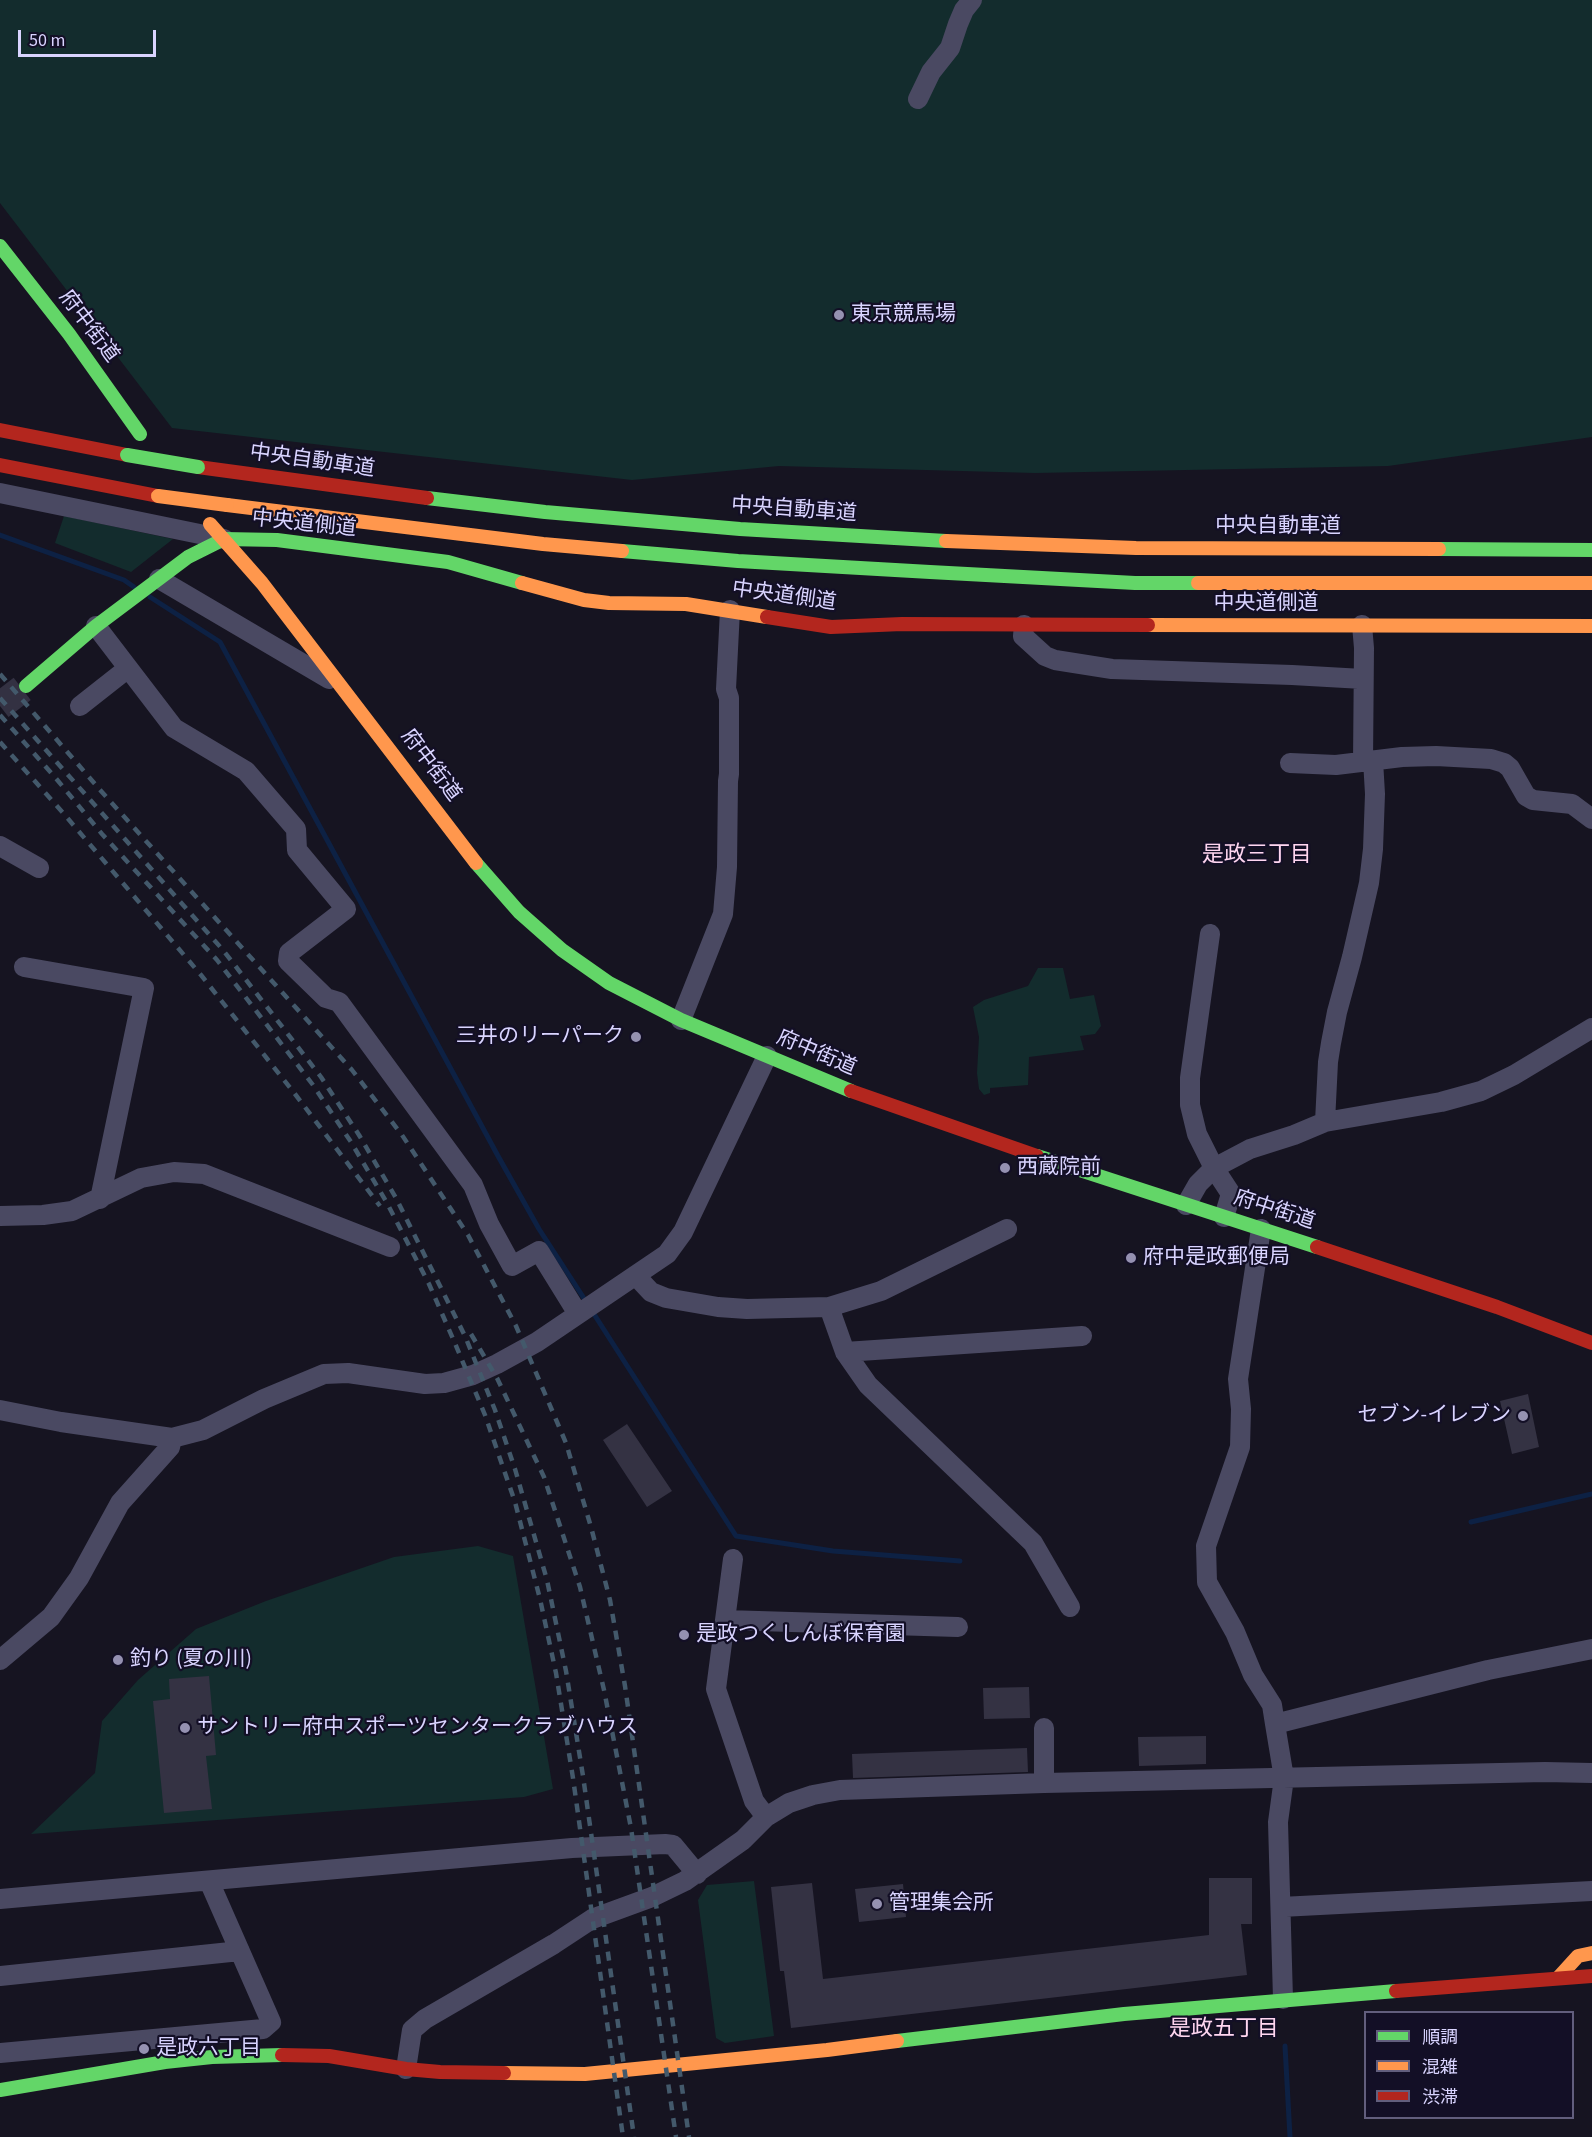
<!DOCTYPE html>
<html>
<head>
<meta charset="utf-8">
<style>
	body { margin:0 }
	#map { position:relative; width:1592px; height:2137px; overflow:hidden; background:#161421; font-family:"Source Sans 3","Noto Sans JP",sans-serif }
	canvas { display:block }
	.legend { position:absolute; left:1364px; top:2011px; width:210px; height:108px; box-sizing:border-box; background:#130f26; border:2px solid #625e7d; margin:0; padding:8px 10px; list-style:none; font-size:18px; color:#d9d4ff }
	.legend li { display:flex; align-items:center; gap:12px; height:30px }
	.legend b { width:30px; border:2px solid #625e7d }
	.scale { position:absolute; left:18px; top:30px; width:138px; height:27px; box-sizing:border-box; border:3px solid #d9d4ff; border-top:0; padding-left:8px; font-size:18px; line-height:21px; white-space:nowrap; color:#d9d4ff; -webkit-text-stroke:4px #130f26; paint-order:stroke }
</style>
</head>
<body>
<div id="map">
<canvas width="1592" height="2137"></canvas>
<ul class="legend">
<li><b style="height:8px;background:#63d668"></b>順調</li>
<li><b style="height:8px;background:#ff974d"></b>混雑</li>
<li><b style="height:8px;background:#b3261e"></b>渋滞</li>
</ul>
<div class="scale">50 m</div>
</div>
<script>
const ctx = document.querySelector('canvas').getContext('2d');
ctx.lineJoin = 'round';
function fill(path, color) {
  ctx.fillStyle = color;
  ctx.fill(path, 'evenodd');
}
function shape(rows) {
  const path = new Path2D();
  for (const r of rows) {
    path.moveTo(r[0], r[1]);
    for (let i = 2; i < r.length; i += 2) path.lineTo(r[i], r[i + 1]);
  }
  return path;
}
function trace(path, color, width, dash) {
  ctx.strokeStyle = color;
  ctx.lineWidth = width;
  ctx.lineCap = dash ? 'butt' : 'round';
  ctx.setLineDash(dash || []);
  ctx.stroke(path);
}
function write(font, color, halo, rows, align = 'center') {
  ctx.font = font + ' "Source Sans 3","Noto Sans JP",sans-serif';
  ctx.lineWidth = 4.5;
  ctx.setLineDash([]);
  ctx.textBaseline = 'middle';
  ctx.strokeStyle = halo;
  ctx.fillStyle = color;
  for (const [text, x, y, turn = 0] of rows) {
    ctx.save();
    ctx.translate(x, y);
    ctx.rotate((+turn || 0) * Math.PI / 180);
    ctx.textAlign = isNaN(turn) ? turn : align;
    if (halo) ctx.strokeText(text, 0, 0);
    ctx.fillText(text, 0, 0);
    ctx.restore();
  }
}
fill(shape([
	[0,0,1592,0,1592,437,1388,466,1035,473,779,466,632,480,172,428,0,203],
	[64,516,173,539,131,572,55,543],
	[1038,968,1063,968,1070,999,1094,995,1101,1026,1095,1034,1080,1036,1084,1050,1029,1057,1028,1085,990,1088,990,1093,984,1095,979,1089,977,1073,979,1037,973,1007,984,1000,1028,986],
	[478,1546,513,1556,553,1789,524,1797,31,1834,95,1773,102,1721,138,1680,196,1629,266,1601,394,1557],
	[754,1881,774,2036,725,2043,716,2038,698,1900,707,1885]
]), '#132c2d');
trace(shape([
	[0,535,124,580,134,587],
	[150,597,220,642,498,1156,539,1229,587,1303],
	[592,1311,736,1536,833,1551,960,1561],
	[1471,1522,1592,1494],
	[1285,2046,1290,2137]
]), '#0d2144', 5);
fill(shape([
	[1528,1394,1539,1447,1512,1454,1500,1401],
	[627,1424,672,1491,647,1507,603,1440],
	[209,1676,216,1755,206,1756,212,1809,164,1813,153,1701,170,1699,169,1679],
	[1029,1687,1030,1718,984,1719,983,1688],
	[1206,1736,1206,1764,1139,1766,1138,1737],
	[1027,1748,1028,1772,853,1778,852,1754],
	[1209,1878,1252,1878,1252,1924,1241,1924,1247,1975,791,2028,784,1971,780,1971,771,1887,812,1883,823,1979,1209,1935],
	[903,1884,906,1917,859,1922,855,1889]
]), '#343243');
trace(shape([
	[0,706,26,686]
]), '#333142', 28, [28, 14]);
trace(shape([
	[918,99,931,72,950,48,958,24,964,10,972,0],
	[0,493,224,539],
	[159,579,329,679],
	[1024,625,1023,636,1045,656,1055,660,1112,669,1292,675,1363,679],
	[1362,625,1364,648,1363,762],
	[96,626,174,728,246,771,296,829,297,850,346,909,289,953,288,961,326,998,339,1002,473,1185,489,1224,512,1266,539,1251,578,1314],
	[80,706,127,669],
	[1290,763,1336,765,1402,757,1436,756,1491,759,1504,763,1510,768,1526,796,1533,800,1572,804,1592,819],
	[0,846,39,868],
	[1210,934,1190,1078,1190,1105,1197,1134,1214,1168,1231,1194,1224,1217],
	[24,967,144,988,100,1199],
	[681,1020,723,914,727,867,728,781,729,774,729,698,726,689,730,610],
	[1325,1122,1328,1062,1331,1043,1337,1012,1352,957,1369,883,1373,849,1375,794,1373,760],
	[1186,1205,1198,1184,1214,1168,1250,1149,1294,1135,1325,1122,1441,1102,1481,1091,1514,1075,1592,1028],
	[0,1216,43,1215,72,1211,141,1178,174,1172,204,1174,390,1247],
	[1261,1229,1238,1379,1241,1409,1240,1447,1206,1546,1207,1582,1235,1632,1253,1675,1272,1705,1275,1724,1284,1778,1278,1822,1283,1999],
	[636,1276,651,1292,666,1298,718,1307,747,1309,829,1307,881,1291,1007,1229],
	[829,1307,845,1352,868,1385,1033,1543,1070,1607],
	[845,1352,1082,1336],
	[0,1410,61,1422,172,1438,203,1430,264,1399,324,1374,348,1373,425,1384,444,1383,473,1375,497,1364,537,1342,667,1254,683,1232,767,1056],
	[733,1559,716,1689,754,1801,766,1817],
	[725,1620,958,1627],
	[0,1660,51,1617,79,1578,120,1503,170,1447,172,1438],
	[1275,1724,1488,1670,1592,1649],
	[1044,1728,1044,1783],
	[0,1899,572,1848,665,1844,673,1845,697,1874],
	[1281,1907,1592,1891],
	[0,1976,240,1951],
	[0,2053,263,2029,271,2022,209,1881],
	[406,2069,412,2030,425,2019,554,1944,592,1919,652,1897,685,1881,743,1840,766,1817,789,1803,813,1795,840,1790,1044,1783,1545,1772,1592,1773]
]), '#4a4962', 20);
trace(shape([
	[0,246,69,334,140,434],
	[427,498,545,512,740,529,946,541],
	[1439,549,1592,550],
	[622,551,738,561,930,572,1135,583,1198,583],
	[26,686,96,626,188,557,224,539,277,540,448,562,522,583],
	[476,863,519,912,562,950,609,983,681,1020,851,1091],
	[1037,1156,1317,1247],
	[897,2041,1124,2014,1396,1991],
	[0,2090,165,2062,212,2057,282,2055]
]), '#63d668', 14);
trace(shape([
	[227,505,543,544,622,551],
	[210,524,262,583,476,863],
	[946,541,1136,548,1439,549],
	[522,583,584,600,609,603,686,604,767,617],
	[1198,583,1592,583],
	[1148,625,1592,626],
	[1558,1978,1578,1956,1592,1953],
	[504,2073,585,2074,827,2050,897,2041]
]), '#ff974d', 14);
trace(shape([
	[0,430,127,455],
	[0,465,158,496],
	[198,467,427,498],
	[767,617,831,627,902,624,1148,625],
	[851,1091,1037,1156],
	[1317,1247,1497,1307,1592,1343],
	[1396,1991,1592,1976],
	[282,2055,329,2056,406,2069,440,2072,504,2073]
]), '#b3261e', 14);
trace(shape([
	[0,674,101,791,352,1070,402,1135,468,1235,516,1326,566,1443,591,1527,610,1600,625,1686,689,2137],
	[0,698,223,950,321,1077,359,1135,396,1198,465,1336,495,1410,515,1469,547,1580,566,1671,583,1776,634,2137],
	[0,715,54,776,102,834,217,960,313,1085,351,1142,387,1203,429,1284,454,1341,485,1415,515,1502,540,1599,556,1673,573,1778,623,2137],
	[0,742,64,814,201,975,295,1094,380,1206],
	[471,1334,497,1378,544,1477,580,1587,604,1690,631,1828,676,2137]
]), '#43596b', 4.5, [9, 8]);
trace(shape([
	[127,455,198,467]
]), '#63d668', 14);
trace(shape([
	[158,496,227,505]
]), '#ff974d', 14);
for (const [x, y, r, color] of [
	[839,315,6,"#9591b1"],
	[636,1037,6,"#9591b1"],
	[1005,1168,6,"#9591b1"],
	[1131,1258,6,"#9591b1"],
	[1523,1416,6,"#9591b1"],
	[684,1635,6,"#9591b1"],
	[118,1660,6,"#9591b1"],
	[185,1728,6,"#9591b1"],
	[877,1904,6,"#9591b1"],
	[144,2049,6,"#9591b1"]
]) {
  const dot = new Path2D();
  dot.arc(x, y, r, 0, 2 * Math.PI);
  ctx.fillStyle = color;
  ctx.fill(dot);
  trace(dot, '#130f26', 2);
}
write('21px', '#d9d4ff', '#130f26', [
	["東京競馬場",851,315],
	["三井のリーパーク",624,1037,"right"],
	["西蔵院前",1017,1168],
	["府中是政郵便局",1143,1258],
	["セブン-イレブン",1511,1416,"right"],
	["是政つくしんぼ保育園",696,1635],
	["釣り (夏の川)",130,1660],
	["サントリー府中スポーツセンタークラブハウス",197,1728],
	["管理集会所",889,1904],
	["是政六丁目",156,2049]
], 'left');
write('21px', '#d9d4ff', '#130f26', [
	["府中街道",88,327,53],
	["中央自動車道",312,462,8],
	["中央自動車道",794,511,4],
	["中央道側道",304,525,6],
	["中央自動車道",1278,527],
	["中央道側道",784,597,8],
	["中央道側道",1266,604],
	["府中街道",430,766,53],
	["府中街道",816,1054,23],
	["府中街道",1274,1211,18]
]);
write('22px', '#ffd6f0', '#130f26', [
	["是政三丁目",1257,856],
	["是政五丁目",1224,2030]
]);
</script>
</body>
</html>
